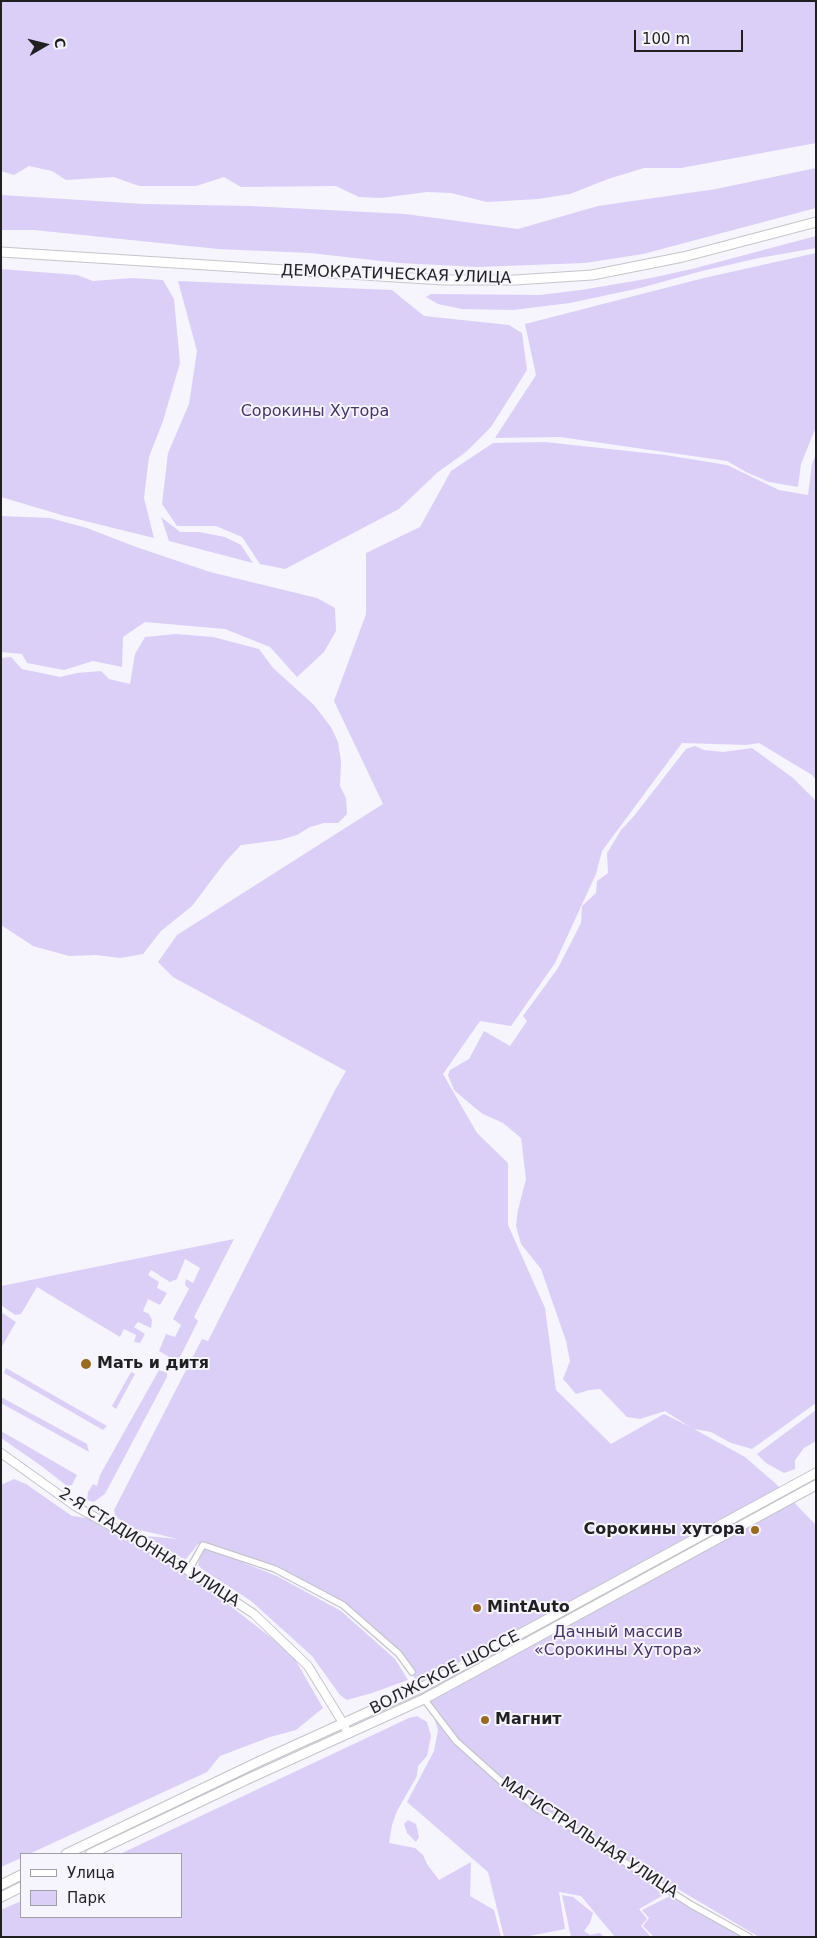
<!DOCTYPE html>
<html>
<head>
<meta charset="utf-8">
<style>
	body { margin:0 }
	#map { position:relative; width:817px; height:1938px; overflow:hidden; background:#f6f4fc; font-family:"DejaVu Sans",sans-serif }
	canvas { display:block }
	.frame { position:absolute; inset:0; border:2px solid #201f22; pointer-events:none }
	.legend { position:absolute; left:20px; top:1853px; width:162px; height:65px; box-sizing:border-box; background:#f6f4fc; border:1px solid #a09fa5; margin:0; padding:6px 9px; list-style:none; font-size:15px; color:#201f22 }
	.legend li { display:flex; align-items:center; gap:10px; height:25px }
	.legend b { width:25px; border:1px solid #a09fa5 }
	.north { position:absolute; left:20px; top:20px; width:50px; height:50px; -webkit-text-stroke:4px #f6f4fc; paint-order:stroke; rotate:82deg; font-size:14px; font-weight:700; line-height:20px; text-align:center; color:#201f22 }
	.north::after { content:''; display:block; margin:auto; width:18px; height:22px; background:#201f22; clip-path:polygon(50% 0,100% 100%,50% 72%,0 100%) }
	.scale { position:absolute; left:634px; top:30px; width:109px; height:22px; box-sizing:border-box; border:2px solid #201f22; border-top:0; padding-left:6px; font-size:15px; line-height:18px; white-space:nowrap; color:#201f22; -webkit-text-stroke:4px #f6f4fc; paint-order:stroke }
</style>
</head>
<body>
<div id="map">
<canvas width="817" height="1938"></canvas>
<div class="frame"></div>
<ul class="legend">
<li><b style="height:6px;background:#fff"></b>Улица</li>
<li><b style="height:14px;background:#dbcff8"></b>Парк</li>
</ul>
<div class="north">С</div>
<div class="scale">100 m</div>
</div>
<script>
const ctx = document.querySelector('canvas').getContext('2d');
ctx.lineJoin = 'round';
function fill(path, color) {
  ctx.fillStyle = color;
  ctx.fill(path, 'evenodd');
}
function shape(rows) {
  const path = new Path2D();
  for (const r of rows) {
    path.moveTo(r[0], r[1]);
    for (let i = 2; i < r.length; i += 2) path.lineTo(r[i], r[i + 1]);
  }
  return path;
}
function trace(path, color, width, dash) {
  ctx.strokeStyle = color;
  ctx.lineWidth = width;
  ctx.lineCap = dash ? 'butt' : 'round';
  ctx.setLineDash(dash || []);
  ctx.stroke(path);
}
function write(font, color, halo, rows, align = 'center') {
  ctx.font = font + ' "DejaVu Sans",sans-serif';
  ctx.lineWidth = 4;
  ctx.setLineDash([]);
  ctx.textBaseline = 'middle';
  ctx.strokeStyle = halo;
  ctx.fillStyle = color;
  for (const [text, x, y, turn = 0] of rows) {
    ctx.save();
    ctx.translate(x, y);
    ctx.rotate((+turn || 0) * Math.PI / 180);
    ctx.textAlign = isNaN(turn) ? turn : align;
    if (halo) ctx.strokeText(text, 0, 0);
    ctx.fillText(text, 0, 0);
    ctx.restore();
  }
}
fill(shape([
	[1,1,816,1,816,143,681,168,644,168,608,179,570,194,538,199,487,202,451,193,427,192,381,198,359,197,336,186,241,187,224,177,196,186,139,186,114,177,66,180,52,171,29,166,14,175,1,171],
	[816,168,816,208,643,254,585,263,477,267,399,263,310,253,218,249,34,230,1,230,1,195,144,204,250,206,405,214,518,229,598,206,716,189],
	[816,236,816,248,759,258,702,271,640,288,570,303,513,310,462,309,438,304,426,297,431,294,540,295,581,290,646,279,692,269],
	[816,253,816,427,801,464,798,487,769,482,746,472,727,461,560,437,495,438,536,375,525,324,704,278],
	[1,269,77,275,93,281,133,278,163,280,174,299,180,363,163,421,149,457,144,498,154,538,65,516,1,497],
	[178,281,392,290,424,316,509,325,522,333,527,370,491,427,466,452,438,472,399,509,285,569,260,564,242,537,216,526,177,526,162,504,168,453,189,404,197,351],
	[545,442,665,455,727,465,779,490,808,495,812,464,816,454,816,780,812,775,759,743,746,745,682,743,602,851,596,874,555,963,511,1026,480,1021,443,1074,477,1133,508,1163,508,1225,545,1308,556,1390,611,1444,664,1414,690,1427,665,1411,640,1419,627,1417,600,1389,589,1390,576,1394,563,1379,570,1361,566,1341,541,1269,521,1244,516,1226,518,1210,526,1179,521,1138,503,1123,483,1114,475,1108,454,1090,448,1075,450,1070,469,1059,484,1031,510,1046,527,1021,523,1016,558,968,581,923,582,906,596,893,597,881,608,873,607,853,621,830,634,816,686,749,695,746,704,750,723,752,752,748,793,778,816,801,816,1403,752,1449,731,1443,711,1432,694,1429,745,1457,775,1483,816,1525,816,1937,759,1937,676,1888,639,1909,647,1919,641,1926,651,1937,615,1937,581,1896,559,1892,565,1929,524,1937,504,1937,488,1872,407,1802,434,1751,438,1730,430,1706,424,1699,421,1688,399,1654,343,1605,275,1569,198,1544,186,1559,182,1558,146,1536,178,1539,127,1527,115,1515,114,1510,202,1339,208,1341,335,1090,346,1071,173,977,158,962,177,935,383,804,334,701,366,614,366,553,420,527,451,471,493,443],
	[1,516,50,518,87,528,136,547,210,572,317,598,335,608,336,631,324,652,297,677,270,647,225,629,145,622,123,637,122,667,93,661,64,670,27,663,22,654,1,652],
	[161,517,180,532,199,532,225,537,241,545,253,563,169,541],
	[176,634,213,637,259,649,273,668,314,705,331,727,338,742,341,761,340,786,346,798,347,814,338,823,324,823,310,827,297,835,280,840,241,845,226,861,192,906,161,931,143,954,120,958,96,955,69,956,33,946,1,925,1,658,11,657,22,669,60,677,77,673,101,671,109,679,130,684,135,654,145,637],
	[234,1239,194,1317,198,1321,180,1357,174,1360,159,1351,166,1334,175,1337,181,1325,173,1319,189,1289,185,1285,186,1279,193,1283,200,1268,185,1259,177,1279,170,1282,151,1270,148,1275,159,1282,157,1288,167,1293,160,1305,148,1299,143,1311,149,1314,152,1320,151,1328,138,1322,134,1327,145,1334,140,1343,134,1342,136,1335,124,1329,120,1337,37,1287,21,1314,15,1315,1,1305,1,1286],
	[1,1312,16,1322,1,1348],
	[6,1368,107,1426,103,1430,4,1373],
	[159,1370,167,1373,167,1377,106,1492,104,1491,106,1493,94,1502,87,1500,88,1492,93,1484,97,1486,100,1475],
	[131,1372,135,1374,116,1409,112,1406],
	[1,1397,87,1444,89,1452,1,1403],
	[816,1410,816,1441,804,1448,795,1460,795,1469,784,1473,766,1463,757,1454],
	[1,1431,77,1475,72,1485,67,1486,40,1465,1,1438],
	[14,1479,26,1484,72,1516,101,1520,169,1558,292,1654,323,1708,296,1730,270,1737,220,1756,207,1772,29,1854,21,1854,21,1858,1,1867,1,1485],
	[206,1548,277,1576,341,1611,395,1659,408,1680,372,1693,347,1700,340,1695,312,1656,251,1601,202,1569,198,1565,201,1554],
	[417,1716,427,1722,431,1736,427,1756,418,1766,417,1776,397,1811,392,1825,389,1843,415,1848,423,1855,427,1864,439,1880,471,1862,470,1896,494,1910,501,1937,1,1937,1,1910,21,1901,21,1917,181,1917,181,1854,120,1854,409,1718],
	[408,1820,416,1824,419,1837,416,1842,407,1833,404,1824],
	[674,1894,753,1937,654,1937,643,1926,649,1918,642,1910],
	[562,1895,573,1897,593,1913,590,1923,584,1931,590,1935,600,1933,604,1937,571,1937]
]), '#dbcff8');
const minor = shape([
	[189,1570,203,1545,275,1569,343,1605,399,1654,412,1672],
	[424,1699,456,1741,503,1783,538,1809,565,1824,690,1904,749,1937]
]);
const secondary = shape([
	[1,1453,75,1506,169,1558,254,1614,308,1666,343,1723,348,1734]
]);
const primary = shape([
	[1,252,443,280,515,280,592,275,683,257,816,222],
	[66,1854,258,1762,421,1688,816,1473],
	[90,1854,250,1778,424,1699,816,1485],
	[1,1885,21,1875],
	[1,1897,21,1887]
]);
trace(minor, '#c6c4cb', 8);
trace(secondary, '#c6c4cb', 10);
trace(primary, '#c6c4cb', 11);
trace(minor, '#fff', 5.5);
trace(secondary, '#fff', 8);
trace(primary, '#fff', 9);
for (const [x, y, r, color] of [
	[86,1364,6,"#9b6b1d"],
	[755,1530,5,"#9b6b1d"],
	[477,1608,5,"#9b6b1d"],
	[485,1720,5,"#9b6b1d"]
]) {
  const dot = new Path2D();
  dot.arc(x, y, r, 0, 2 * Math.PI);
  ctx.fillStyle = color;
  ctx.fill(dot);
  trace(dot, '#f6f4fc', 2);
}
write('16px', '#201f22', '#f6f4fc', [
	["ДЕМОКРАТИЧЕСКАЯ УЛИЦА",396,275,2],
	["2-Я СТАДИОННАЯ УЛИЦА",149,1548,32],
	["ВОЛЖСКОЕ ШОССЕ",445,1673,-27],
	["МАГИСТРАЛЬНАЯ УЛИЦА",589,1838,33]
]);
write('16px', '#473468', '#f6f4fc', [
	["Сорокины Хутора",315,412],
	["Дачный массив",618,1633],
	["«Сорокины Хутора»",618,1651]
]);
write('bold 16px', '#201f22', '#f6f4fc', [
	["Мать и дитя",97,1364],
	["Сорокины хутора",745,1530,"right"],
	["MintAuto",487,1608],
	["Магнит",495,1720]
], 'left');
</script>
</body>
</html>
